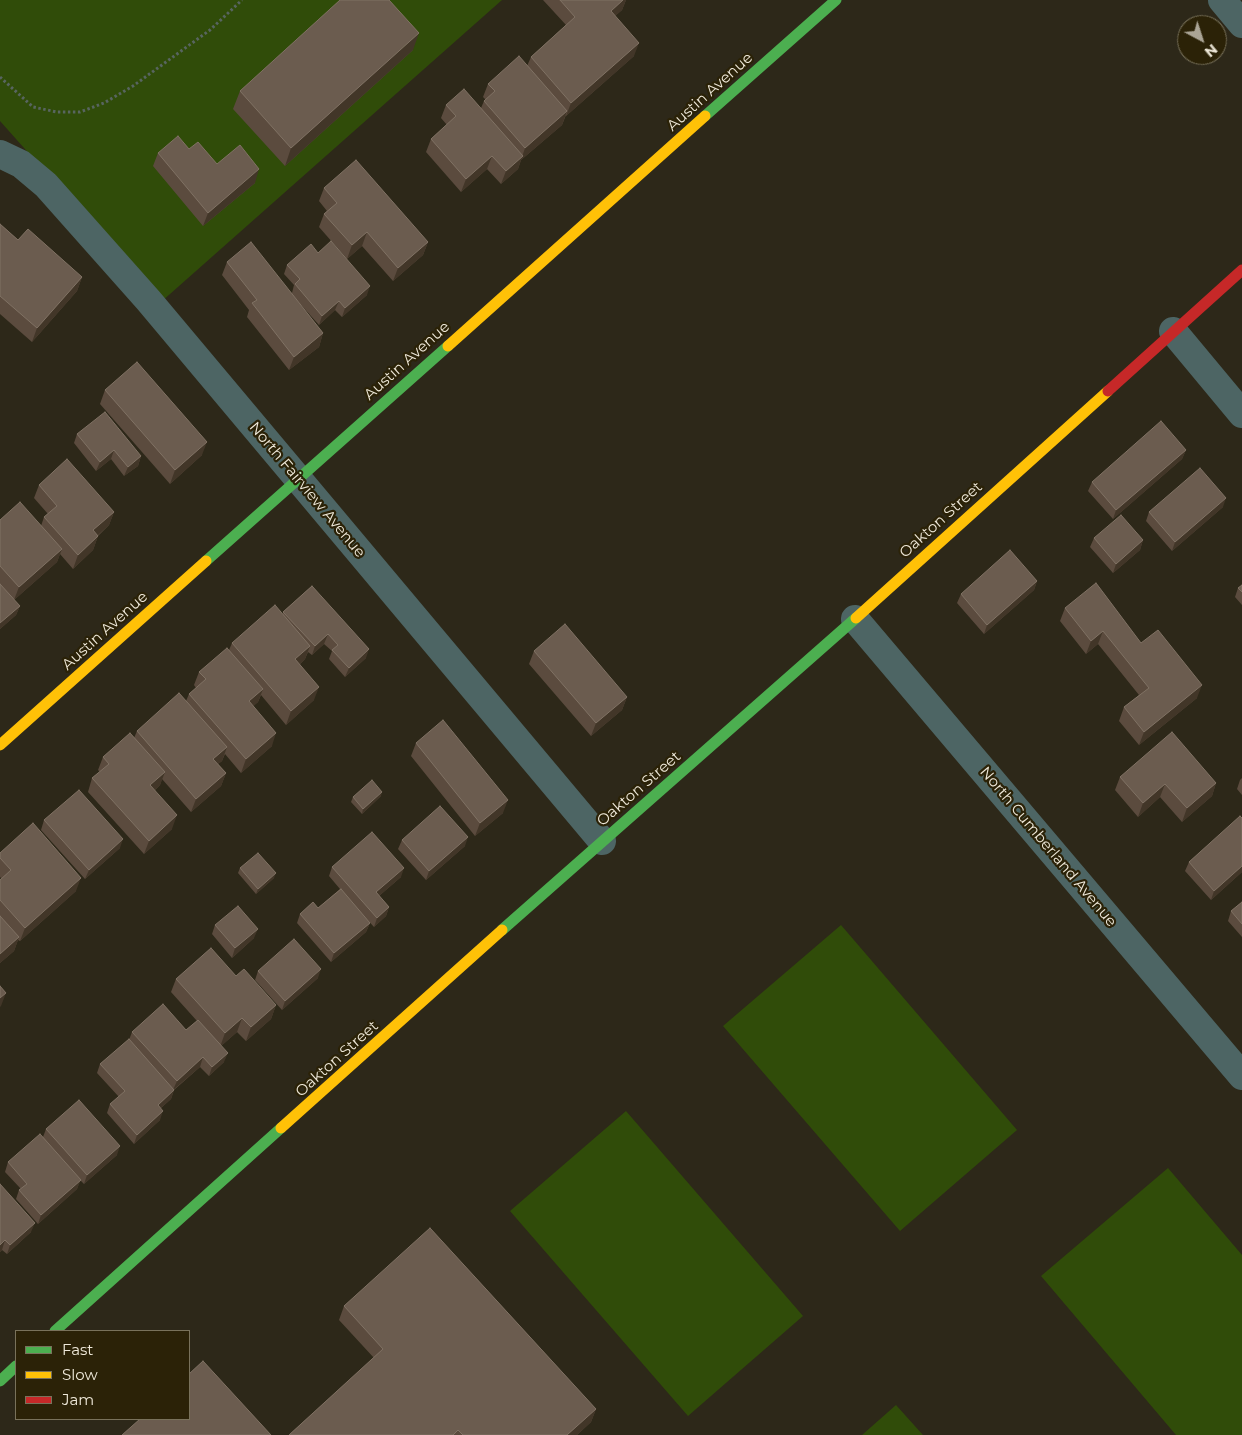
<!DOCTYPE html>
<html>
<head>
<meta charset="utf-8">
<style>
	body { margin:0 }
	#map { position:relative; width:1242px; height:1435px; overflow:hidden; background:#2d2819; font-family:Montserrat,sans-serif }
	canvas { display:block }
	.legend { position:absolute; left:15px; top:1330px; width:175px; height:90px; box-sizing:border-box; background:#2b2207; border:1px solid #79725b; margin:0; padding:6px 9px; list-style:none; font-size:15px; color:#efe9da }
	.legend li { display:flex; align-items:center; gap:10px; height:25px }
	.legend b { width:25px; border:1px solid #79725b }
	.north { position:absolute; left:1177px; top:15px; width:50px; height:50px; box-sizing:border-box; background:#2b2207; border:1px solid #79725b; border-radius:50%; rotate:140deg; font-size:14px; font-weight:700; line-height:20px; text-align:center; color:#efe9da }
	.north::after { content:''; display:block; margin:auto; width:18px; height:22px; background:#aba596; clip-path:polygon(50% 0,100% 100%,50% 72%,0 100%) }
</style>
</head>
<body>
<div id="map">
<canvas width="1242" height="1435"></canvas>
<ul class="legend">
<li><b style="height:6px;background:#4caf50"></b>Fast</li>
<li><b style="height:6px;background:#ffc107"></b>Slow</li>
<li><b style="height:6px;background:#c62828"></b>Jam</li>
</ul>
<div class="north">N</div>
</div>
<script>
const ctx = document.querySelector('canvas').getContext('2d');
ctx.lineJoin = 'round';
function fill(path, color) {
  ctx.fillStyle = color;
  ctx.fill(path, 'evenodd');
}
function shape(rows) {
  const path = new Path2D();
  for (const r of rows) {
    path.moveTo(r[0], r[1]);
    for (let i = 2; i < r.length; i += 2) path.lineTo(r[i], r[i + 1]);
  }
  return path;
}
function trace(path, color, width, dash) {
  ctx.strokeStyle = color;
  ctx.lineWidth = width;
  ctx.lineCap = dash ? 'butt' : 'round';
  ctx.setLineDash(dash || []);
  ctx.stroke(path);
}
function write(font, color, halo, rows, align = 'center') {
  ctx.font = font + ' Montserrat,sans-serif';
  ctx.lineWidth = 4.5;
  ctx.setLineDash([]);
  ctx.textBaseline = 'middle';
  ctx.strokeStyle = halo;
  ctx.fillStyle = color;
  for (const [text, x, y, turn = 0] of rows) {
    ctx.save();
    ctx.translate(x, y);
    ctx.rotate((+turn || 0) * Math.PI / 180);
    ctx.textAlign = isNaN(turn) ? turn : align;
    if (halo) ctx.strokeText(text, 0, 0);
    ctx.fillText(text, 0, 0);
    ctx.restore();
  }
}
fill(shape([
	[0,0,502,0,161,302,0,121],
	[841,925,1017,1130,900,1231,723,1026],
	[626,1111,803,1316,688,1416,510,1211],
	[1168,1168,1242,1255,1242,1435,1176,1435,1041,1276],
	[896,1405,923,1435,862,1435]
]), '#304c09');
trace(shape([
	[0,77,33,107,57,112,80,112,104,103,133,86,210,30,242,0]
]), '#586560', 3, [2.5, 2.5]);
trace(shape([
	[1222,0,1242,24],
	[0,154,21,164,46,185,149,301,602,841],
	[1173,331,1242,414],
	[855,619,1242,1076]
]), '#4d6564', 28);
trace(shape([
	[705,116,836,0],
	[206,561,448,346],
	[502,930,856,618],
	[55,1331,281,1128],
	[0,1381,16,1366]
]), '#4caf50', 11);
trace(shape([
	[448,346,705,116],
	[856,618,1108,391],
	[0,745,206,561],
	[281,1128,502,930]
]), '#ffc107', 11);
trace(shape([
	[1108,391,1242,270]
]), '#c62828', 11);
fill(shape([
	[543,0,626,0,622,10,615,16,634,56,566,116,566,115,562,125,521,160,518,169,501,184,487,169,461,192,426,152,431,139,447,125,441,118,446,105,481,108,484,101,486,100,483,97,488,84,527,66,531,57,566,25],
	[413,50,285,166,233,109,240,91],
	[189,149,217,164,255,183,203,226,153,166,158,153],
	[324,188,428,242,423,255,393,281,362,246,347,259,319,227,324,214,327,211,319,201],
	[0,224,18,240,82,277,77,291,32,342,0,314],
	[318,253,367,295,342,317,335,310,319,325,294,297,323,333,319,347,289,370,247,317,249,310,222,275,227,262,292,293,294,285,284,274,287,265],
	[105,390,202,455,170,484,100,404],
	[77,434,141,456,138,466,124,476,111,459,96,471,74,443],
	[1186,450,1182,459,1113,519,1088,491,1092,482],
	[39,485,114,512,109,525,98,536,93,550,73,569,60,554,57,562,14,600,20,606,16,615,0,629,0,520,41,526,44,517,48,514,34,498],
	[1223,507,1172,551,1146,521,1149,512],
	[1094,538,1143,540,1140,550,1113,573,1090,547],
	[1037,581,1034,590,984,634,957,603,961,594],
	[1242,585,1242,605,1235,597,1238,588],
	[312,586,366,658,345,677,329,659,332,651,324,644,312,655,308,652,305,659,300,664,314,700,286,725,261,695,258,702,253,706,272,746,241,773,225,754,222,761,218,764,226,773,221,786,191,812,162,779,160,785,155,790,172,829,144,854,88,792,92,778,100,772,98,770,103,757,134,738,137,731,186,701,189,694,196,688,194,685,199,672,229,650,232,643,283,614,283,612],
	[1065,608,1141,643,1197,698,1139,745,1119,721,1124,707,1139,695,1098,644,1086,654,1060,621],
	[534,651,627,697,622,710,591,736,529,664],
	[416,743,503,813,475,836,411,756],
	[1120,777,1216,783,1212,796,1182,822,1160,797,1138,817,1115,790],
	[1242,778,1242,795,1237,789,1240,780],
	[381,796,362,814,351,802,353,797],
	[1242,818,1242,872,1211,900,1185,871,1189,862],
	[44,820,120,848,85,879,41,830],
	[402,840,465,846,426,880,398,849],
	[0,853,76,891,20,941,18,940,14,951,0,963,0,880,1,878,0,877],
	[332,867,401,877,379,896,389,907,386,916,374,927,362,914,370,923,366,932,331,962,297,923,300,914,318,908,340,889,329,876],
	[240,868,274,878,256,894,238,873],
	[1242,902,1242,937,1228,921,1231,911],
	[215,925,254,938,232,958,212,934],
	[258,971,318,978,282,1010,255,980],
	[236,976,276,1005,271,1019,246,1041,237,1032,221,1046,224,1062,209,1076,200,1067,174,1090,171,1099,161,1108,160,1120,134,1144,107,1113,110,1104,119,1097,97,1073,100,1064,129,1040,132,1032,186,1030,197,1021,171,992,176,979],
	[46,1129,117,1155,84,1184,80,1180,77,1189,38,1224,16,1199,19,1190,21,1189,5,1172,8,1162,43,1137],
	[0,1184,31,1232,7,1254,2,1250,0,1252],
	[344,1306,596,1409,591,1422,577,1435,289,1435,374,1358,339,1320]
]), '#5b4b3e');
fill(shape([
	[623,0,626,0,622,10,606,24,611,11],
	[419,33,413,50,285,166,291,148],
	[639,43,634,56,566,116,571,103],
	[567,111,562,125,521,160,518,169,501,184,506,171,522,157,525,148],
	[492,156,487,169,461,192,466,179],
	[259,169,255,183,203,226,208,213],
	[367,232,362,246,347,259,352,245],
	[428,242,423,255,393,281,398,268],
	[82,277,77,291,32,342,37,328],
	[370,286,367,295,342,317,345,308],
	[339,301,335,310,319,325,322,316],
	[323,333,319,347,289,370,294,357],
	[207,442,202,455,170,484,175,470],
	[114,450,111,459,96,471,100,462],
	[1186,450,1182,459,1113,519,1116,510],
	[141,456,138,466,124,476,128,467],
	[1226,498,1223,507,1172,551,1175,542],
	[114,512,109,525,88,544,93,530],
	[98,536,93,550,73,569,78,555],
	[1143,540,1140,550,1113,573,1116,564],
	[62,549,57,562,14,600,19,587],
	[1037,581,1034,590,984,634,987,625],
	[20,606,16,615,0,629,0,623],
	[1103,631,1098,644,1086,654,1091,641],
	[328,634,324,644,312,655,315,646],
	[310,646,305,659,290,673,295,659],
	[369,649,366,658,345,677,349,668],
	[1202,685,1197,698,1139,745,1144,732],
	[319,687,314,700,286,725,291,711],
	[263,689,258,702,244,715,249,701],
	[627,697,622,710,591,736,596,723],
	[276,733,272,746,241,773,246,759],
	[227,747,222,761,208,772,213,759],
	[165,772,160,785,145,799,150,785],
	[226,773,221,786,191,812,196,799],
	[1216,783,1212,796,1182,822,1187,808],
	[1165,784,1160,797,1138,817,1143,803],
	[382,792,381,796,362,814,363,809],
	[508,800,503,813,475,836,480,823],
	[177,815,172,829,144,854,149,841],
	[468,837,465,846,426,880,429,871],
	[123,839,120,848,85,879,89,870],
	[1242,866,1242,872,1211,900,1214,891],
	[404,868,401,877,373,901,376,892],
	[276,873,274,878,256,894,258,889],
	[81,878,76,891,20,941,25,928],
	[389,907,386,916,374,927,377,918],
	[370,923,366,932,331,962,334,953],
	[258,929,254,938,232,958,235,948],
	[19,937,14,951,0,963,0,954],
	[321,969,318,978,282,1010,285,1001],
	[6,993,1,1006,0,1007,0,998],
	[276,1005,271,1019,246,1041,251,1027],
	[242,1018,237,1032,220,1047,225,1033],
	[228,1053,224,1062,209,1076,212,1067],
	[203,1057,200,1067,173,1090,177,1081],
	[174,1090,171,1099,154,1114,158,1105],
	[163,1111,160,1120,134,1144,137,1135],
	[120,1146,117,1155,84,1184,87,1175],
	[81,1180,77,1189,38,1224,41,1215],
	[35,1223,31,1232,7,1254,10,1245],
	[5,1240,2,1250,0,1252,0,1245],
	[596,1409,591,1422,577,1435,567,1435]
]), '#423628');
const building = shape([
	[340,0,389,0,419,33,291,148,240,91,340,0],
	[560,0,623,0,611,11,639,43,571,103,531,57,575,17,560,0],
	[519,56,567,111,525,148,484,101,495,91,488,84,519,56],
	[464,89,523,156,506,171,492,156,466,179,431,139,456,116,446,105,464,89],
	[178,136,189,149,198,142,217,164,240,145,259,169,208,213,158,153,178,136],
	[356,160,428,242,398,268,367,232,352,245,324,214,337,203,324,188,356,160],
	[0,224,18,240,28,229,82,277,37,328,0,296,0,224],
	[331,241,370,286,345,308,339,301,322,316,295,284,300,279,287,265,311,244,318,253,331,241],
	[251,242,323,333,294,357,252,303,257,300,227,262,251,242],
	[137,362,207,442,175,470,105,390,137,362],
	[105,412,141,456,128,467,114,450,100,462,77,434,105,412],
	[1161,421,1186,450,1116,510,1092,482,1161,421],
	[67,459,114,512,93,530,98,536,78,555,44,517,57,506,39,485,67,459],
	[1200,468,1226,498,1175,542,1149,512,1200,468],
	[20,502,62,549,19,587,0,566,0,520,20,502],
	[1121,515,1143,540,1116,564,1094,538,1121,515],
	[1010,550,1037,581,987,625,961,594,1010,550],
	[1096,583,1141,643,1158,630,1202,685,1144,732,1124,707,1149,688,1103,631,1091,641,1065,608,1096,583],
	[0,584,20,606,0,623,0,584],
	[1242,585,1242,592,1238,588,1242,585],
	[312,586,369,649,349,668,332,650,338,645,328,634,315,646,283,612,312,586],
	[275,605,310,646,295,659,319,687,291,711,232,643,275,605],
	[565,624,627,697,596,723,534,651,565,624],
	[227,648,263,689,249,701,276,733,246,759,189,694,206,679,199,672,227,648],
	[179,693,227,747,213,759,226,773,196,799,137,731,179,693],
	[443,720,508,800,480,823,416,743,443,720],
	[1172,732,1216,783,1187,808,1165,784,1143,803,1120,777,1172,732],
	[130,733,165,772,150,785,177,815,149,841,92,778,109,764,103,757,130,733],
	[372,780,382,792,363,809,353,797,372,780],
	[79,790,123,839,89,870,44,820,79,790],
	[440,806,468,837,429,871,402,840,440,806],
	[1240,816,1242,818,1242,866,1214,891,1189,862,1240,816],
	[33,823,81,878,25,928,0,900,0,880,11,870,0,858,0,853,33,823],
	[372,832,404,868,376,892,389,907,377,918,332,867,372,832],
	[258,853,276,873,258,889,240,868,258,853],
	[341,889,370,923,334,953,300,914,313,902,318,908,341,889],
	[1242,902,1242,924,1231,911,1242,902],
	[238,906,258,929,235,948,215,925,238,906],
	[0,916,19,937,0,954,0,916],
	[294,939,321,969,285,1001,258,971,294,939],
	[211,948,236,976,244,969,276,1005,251,1027,242,1018,225,1033,176,979,211,948],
	[0,986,6,993,0,998,0,986],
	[163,1004,186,1030,198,1020,228,1053,212,1067,203,1057,177,1081,132,1032,163,1004],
	[129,1039,174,1090,158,1105,163,1111,137,1135,110,1104,125,1091,100,1064,129,1039],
	[79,1100,120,1146,87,1175,46,1129,79,1100],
	[40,1134,81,1180,41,1215,19,1190,27,1184,8,1162,40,1134],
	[0,1184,35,1223,10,1245,5,1240,0,1245,0,1184],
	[430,1228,596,1409,567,1435,463,1435,458,1430,453,1435,289,1435,383,1349,344,1306,430,1228],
	[203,1361,271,1435,122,1435,140,1419,189,1419,189,1374,203,1361]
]);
fill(building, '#6b5c4f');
trace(building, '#807264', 1);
write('15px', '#efe9da', '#2b2207', [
	["Austin Avenue",710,92,-42],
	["Austin Avenue",407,361,-42],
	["North Fairview Avenue",307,490,50],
	["Oakton Street",941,520,-42],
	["Austin Avenue",105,631,-42],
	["Oakton Street",639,789,-41],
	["North Cumberland Avenue",1048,847,50],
	["Oakton Street",337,1059,-42]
]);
</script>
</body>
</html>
